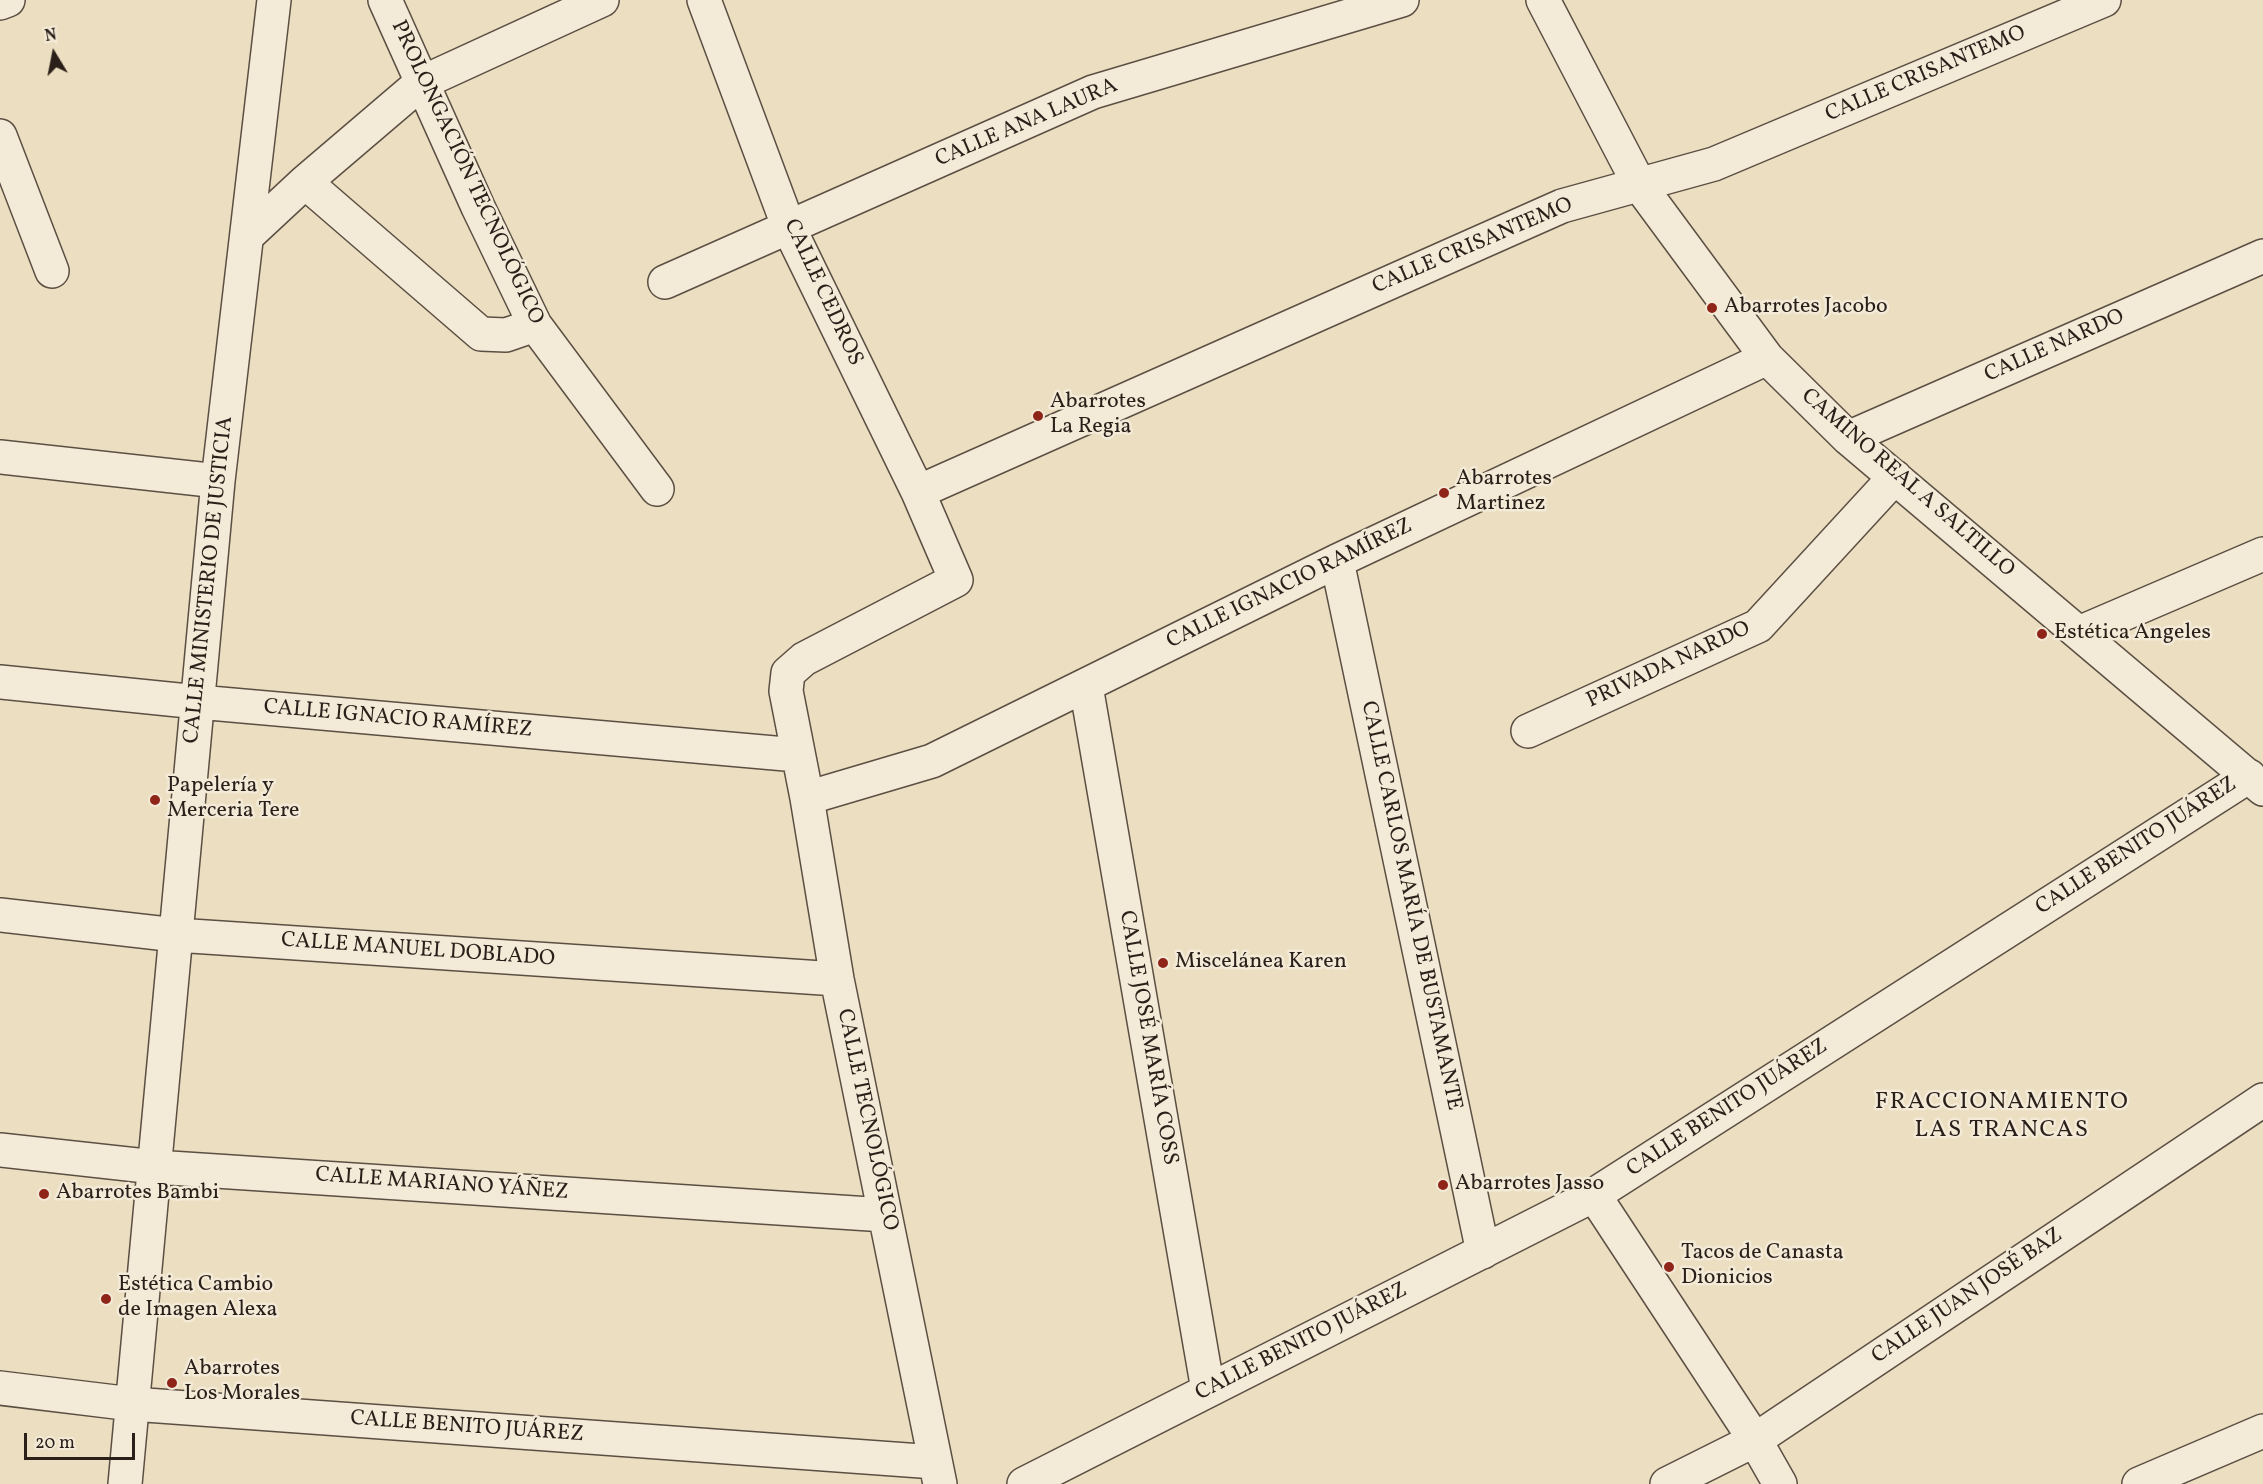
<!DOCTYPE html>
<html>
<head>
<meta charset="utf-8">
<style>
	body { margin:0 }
	#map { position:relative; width:2263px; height:1484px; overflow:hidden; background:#ecdec1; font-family:Vollkorn,serif }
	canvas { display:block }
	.north { position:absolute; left:24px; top:24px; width:60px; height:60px; -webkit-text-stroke:4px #f3ead7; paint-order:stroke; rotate:350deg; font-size:16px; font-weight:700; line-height:24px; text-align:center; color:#2b1f19 }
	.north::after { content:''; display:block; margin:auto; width:21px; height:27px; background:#2b1f19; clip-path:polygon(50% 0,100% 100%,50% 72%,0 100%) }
	.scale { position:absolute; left:24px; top:1433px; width:111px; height:27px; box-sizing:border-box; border:3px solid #2b1f19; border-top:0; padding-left:8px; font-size:18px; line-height:21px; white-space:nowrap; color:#2b1f19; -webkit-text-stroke:4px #f3ead7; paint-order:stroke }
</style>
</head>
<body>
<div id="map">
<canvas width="2263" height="1484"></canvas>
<div class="north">N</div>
<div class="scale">20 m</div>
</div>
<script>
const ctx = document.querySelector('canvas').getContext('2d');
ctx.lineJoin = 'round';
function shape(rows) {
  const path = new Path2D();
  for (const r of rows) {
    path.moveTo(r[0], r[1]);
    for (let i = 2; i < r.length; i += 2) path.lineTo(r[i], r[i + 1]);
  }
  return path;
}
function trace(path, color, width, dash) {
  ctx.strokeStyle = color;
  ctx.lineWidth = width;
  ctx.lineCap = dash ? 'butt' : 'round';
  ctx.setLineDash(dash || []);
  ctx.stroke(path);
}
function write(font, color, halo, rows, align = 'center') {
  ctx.font = font + ' Vollkorn,serif';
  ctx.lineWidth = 5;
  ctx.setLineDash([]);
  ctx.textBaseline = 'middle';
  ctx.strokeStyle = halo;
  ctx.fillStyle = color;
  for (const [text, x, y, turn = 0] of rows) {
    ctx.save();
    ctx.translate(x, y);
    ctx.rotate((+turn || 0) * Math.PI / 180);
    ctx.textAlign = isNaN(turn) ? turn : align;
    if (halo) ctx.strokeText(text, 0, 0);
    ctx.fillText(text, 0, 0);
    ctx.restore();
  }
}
const minor = shape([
	[385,0,478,207,535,325,657,489],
	[704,0,789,228,918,492,956,580,804,659,788,673,786,691,807,798,837,979,940,1484],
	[1543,0,1640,186,1767,358,1848,438,2263,789],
	[0,3,8,0],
	[0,136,52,271],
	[305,182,481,334,506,335,535,325],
	[247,236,305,182,421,83,602,0],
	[665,282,1093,92,1402,0],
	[1848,438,2263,256],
	[0,457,218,481],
	[918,492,1562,206,1714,164,2104,0],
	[1337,561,1483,1252],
	[2079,633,2263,554],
	[0,682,198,702,797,755],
	[1086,686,1208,1390],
	[1528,731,1758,626,1895,477],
	[807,798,932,761,1337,561,1767,358],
	[0,915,176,935,837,979],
	[0,1150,155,1167,885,1215],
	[1594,1195,1755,1440,1780,1484],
	[0,1388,132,1404,935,1462],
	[125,1484,218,481,274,0],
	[1024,1484,1594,1195,2249,776],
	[1667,1484,1755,1440,2263,1100],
	[2139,1484,2263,1431]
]);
trace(minor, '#5b4f43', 36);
trace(minor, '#f3ead7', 33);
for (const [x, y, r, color] of [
	[1712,308,6,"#8f2418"],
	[1038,416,6,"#8f2418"],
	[1444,493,6,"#8f2418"],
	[2042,634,6,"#8f2418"],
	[155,800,6,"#8f2418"],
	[1163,963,6,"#8f2418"],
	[1443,1185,6,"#8f2418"],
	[44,1194,6,"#8f2418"],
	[1669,1267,6,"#8f2418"],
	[106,1299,6,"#8f2418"],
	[172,1383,6,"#8f2418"]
]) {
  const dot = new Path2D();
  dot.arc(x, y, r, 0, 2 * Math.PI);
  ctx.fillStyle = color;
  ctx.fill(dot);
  trace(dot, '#f3ead7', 2);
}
write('22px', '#2b1f19', '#f3ead7', [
	["CALLE CRISANTEMO",1926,75,-23],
	["CALLE ANA LAURA",1027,124,-23],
	["PROLONGACIÓN TECNOLÓGICO",466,173,65],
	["CALLE CRISANTEMO",1473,247,-23],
	["CALLE CEDROS",822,293,65],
	["CALLE NARDO",2055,347,-24],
	["CAMINO REAL A SALTILLO",1907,484,41],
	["CALLE MINISTERIO DE JUSTICIA",210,580,-84],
	["CALLE IGNACIO RAMÍREZ",1290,585,-26],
	["PRIVADA NARDO",1669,666,-25],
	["CALLE IGNACIO RAMÍREZ",398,720,5],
	["CALLE BENITO JUÁREZ",2137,847,-33],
	["CALLE CARLOS MARÍA DE BUSTAMANTE",1410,906,78],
	["CALLE MANUEL DOBLADO",418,951,4],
	["CALLE JOSÉ MARÍA COSS",1147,1038,80],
	["CALLE BENITO JUÁREZ",1728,1109,-33],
	["CALLE TECNOLÓGICO",866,1120,78],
	["CALLE MARIANO YÁÑEZ",442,1185,4],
	["CALLE JUAN JOSÉ BAZ",1968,1297,-34],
	["CALLE BENITO JUÁREZ",1302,1343,-27],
	["CALLE BENITO JUÁREZ",467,1428,4]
]);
write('22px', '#2b1f19', '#f3ead7', [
	["Abarrotes Jacobo",1724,308],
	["Abarrotes",1050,403],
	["La Regia",1050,428],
	["Abarrotes",1456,480],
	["Martinez",1456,505],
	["Estética Angeles",2054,634],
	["Papelería y",167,787],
	["Merceria Tere",167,812],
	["Miscelánea Karen",1175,963],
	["Abarrotes Jasso",1455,1185],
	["Abarrotes Bambi",56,1194],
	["Tacos de Canasta",1681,1254],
	["Dionicios",1681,1279],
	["Estética Cambio",118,1286],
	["de Imagen Alexa",118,1311],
	["Abarrotes",184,1370],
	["Los Morales",184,1395]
], 'left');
ctx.letterSpacing = '1.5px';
write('24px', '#2b1f19', '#f3ead7', [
	["FRACCIONAMIENTO",2002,1104],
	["LAS TRANCAS",2002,1132]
]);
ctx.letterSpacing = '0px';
</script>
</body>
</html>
